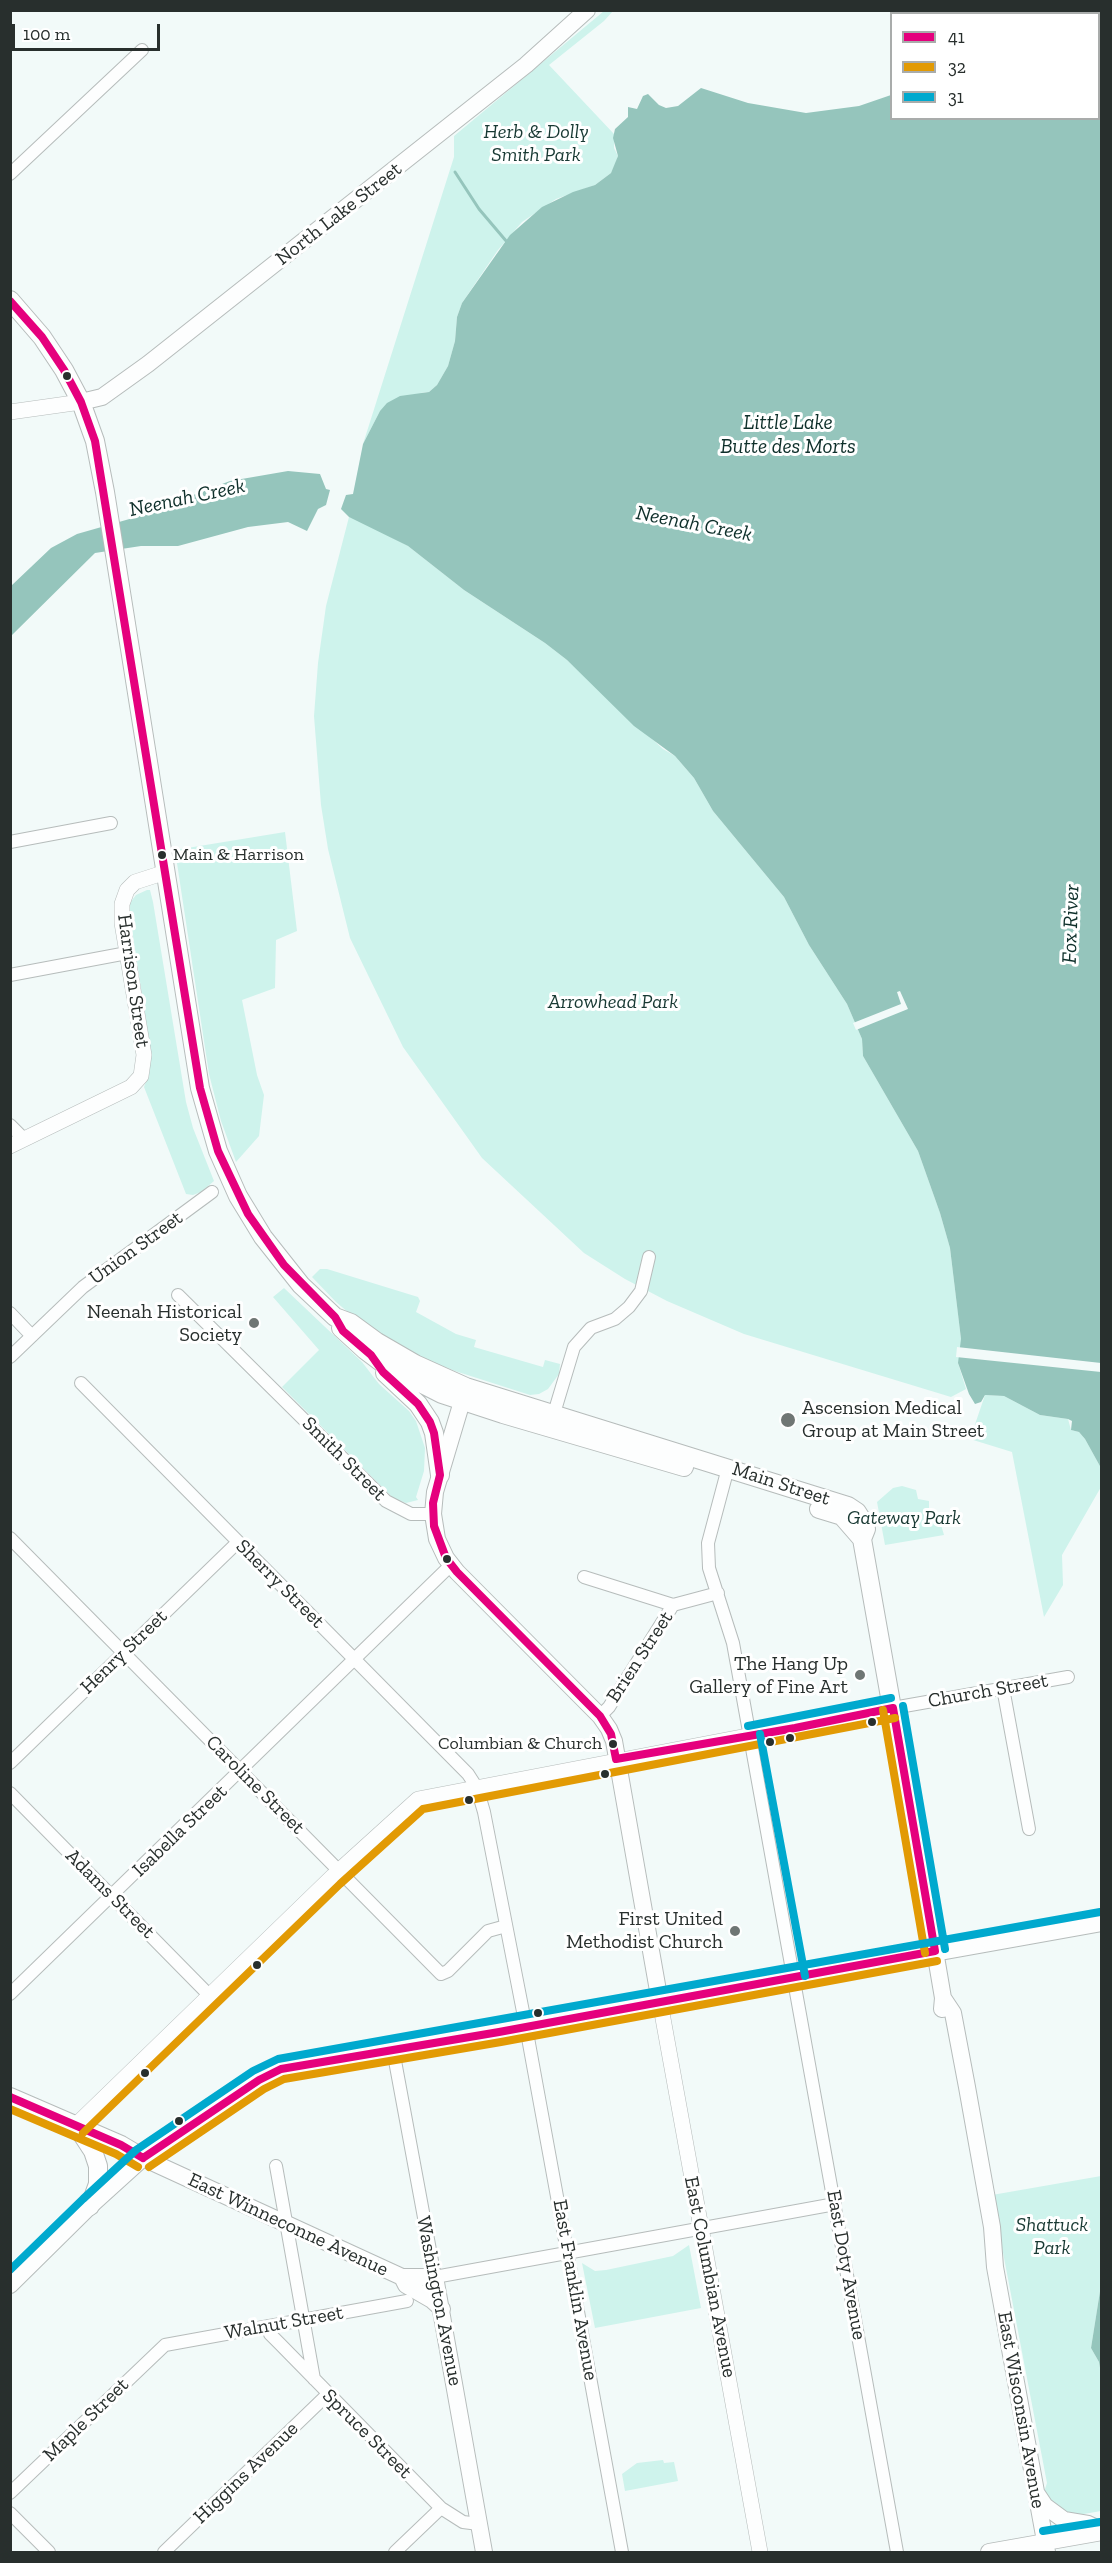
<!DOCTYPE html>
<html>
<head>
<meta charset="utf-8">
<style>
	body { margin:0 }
	#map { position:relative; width:1112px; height:2563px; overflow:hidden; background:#f2faf9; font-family:"Zilla Slab",serif }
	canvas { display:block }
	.frame { position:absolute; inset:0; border:12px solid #282f2d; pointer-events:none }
	.legend { position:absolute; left:890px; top:12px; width:210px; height:108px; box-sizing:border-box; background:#fff; border:2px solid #a9acab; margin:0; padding:8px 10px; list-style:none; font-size:18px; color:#282f2d }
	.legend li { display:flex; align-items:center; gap:12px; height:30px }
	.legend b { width:30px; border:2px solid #a9acab }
	.scale { position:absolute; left:12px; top:24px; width:148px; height:27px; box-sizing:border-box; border:3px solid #282f2d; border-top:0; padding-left:8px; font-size:18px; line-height:21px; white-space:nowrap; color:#282f2d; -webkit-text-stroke:4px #fff; paint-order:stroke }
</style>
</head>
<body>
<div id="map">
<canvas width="1112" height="2563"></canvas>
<div class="frame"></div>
<ul class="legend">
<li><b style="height:8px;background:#e5007d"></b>41</li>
<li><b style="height:8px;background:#e29a04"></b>32</li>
<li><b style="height:8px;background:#00a9ce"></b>31</li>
</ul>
<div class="scale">100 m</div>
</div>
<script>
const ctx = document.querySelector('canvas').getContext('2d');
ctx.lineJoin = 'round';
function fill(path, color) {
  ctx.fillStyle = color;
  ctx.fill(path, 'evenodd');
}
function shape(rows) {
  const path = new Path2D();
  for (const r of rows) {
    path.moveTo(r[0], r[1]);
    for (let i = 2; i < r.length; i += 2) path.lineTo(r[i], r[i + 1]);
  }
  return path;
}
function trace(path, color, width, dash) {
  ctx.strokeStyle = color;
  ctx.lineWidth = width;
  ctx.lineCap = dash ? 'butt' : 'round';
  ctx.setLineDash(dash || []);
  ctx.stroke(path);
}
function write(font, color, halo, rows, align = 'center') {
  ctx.font = font + ' "Zilla Slab",serif';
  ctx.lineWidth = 6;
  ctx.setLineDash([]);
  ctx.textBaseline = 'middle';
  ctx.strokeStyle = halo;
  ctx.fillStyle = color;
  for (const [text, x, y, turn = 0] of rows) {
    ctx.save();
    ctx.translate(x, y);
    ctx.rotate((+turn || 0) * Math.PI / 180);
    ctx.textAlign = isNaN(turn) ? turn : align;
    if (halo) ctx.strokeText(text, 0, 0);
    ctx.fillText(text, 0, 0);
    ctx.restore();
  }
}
fill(shape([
	[604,11,613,11,604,21,549,65,614,134,614,148,618,156,616,163,611,173,595,185,556,199,522,222,498,250,462,303,457,317,455,341,448,366,437,385,429,392,421,393,374,528,408,546,464,590,545,643,567,660,663,749,675,756,694,778,713,811,784,897,809,945,847,1004,862,1039,863,1056,918,1151,940,1213,950,1248,961,1339,1101,1357,958,1363,966,1389,951,1397,744,1334,667,1301,625,1279,584,1253,482,1158,403,1047,350,938,328,849,321,805,314,716,318,663,326,606,349,517,360,520,380,411,363,444,454,157,454,136],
	[285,832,297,931,276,940,275,988,242,1000,257,1075,264,1095,259,1136,236,1162,221,1121,209,1074,175,850],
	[147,890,150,890,153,902,186,1102,193,1128,214,1181,201,1192,193,1195,186,1194,144,1087,149,1073,151,1053,129,910,129,904,136,895],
	[320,1269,327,1269,418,1297,420,1301,416,1312,456,1334,476,1340,474,1347,543,1367,545,1360,560,1364,559,1374,548,1389,539,1394,530,1395,455,1371,398,1348,356,1319,336,1302,312,1277],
	[284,1288,362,1362,379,1384,409,1411,416,1421,425,1448,424,1471,416,1497,418,1500,406,1503,393,1498,282,1387,319,1350,273,1297],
	[985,1395,1004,1396,1040,1415,1068,1419,1071,1430,1079,1432,1085,1439,1101,1468,1101,1487,1062,1555,1063,1585,1044,1617,1012,1452,970,1439],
	[902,1486,916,1490,918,1499,929,1501,929,1514,939,1518,944,1535,885,1545,877,1502,893,1488],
	[1101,2176,1101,2285,1091,2348,1099,2362,1101,2374,1101,2511,1078,2515,1056,2510,1044,2492,1047,2483,992,2195],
	[689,2245,701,2308,595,2328,582,2263,595,2271,606,2270,673,2256],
	[663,2460,664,2463,674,2462,678,2481,625,2491,622,2474,637,2463]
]), '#cef3ec');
fill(shape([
	[1065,11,1101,11,1101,1468,1085,1439,1079,1432,1071,1430,1072,1421,1068,1419,1040,1415,1004,1396,985,1395,981,1402,975,1404,969,1394,958,1363,961,1339,950,1248,940,1213,918,1151,863,1056,862,1039,847,1004,809,945,784,897,713,811,694,778,675,756,634,726,567,660,545,643,464,590,408,546,349,517,341,509,346,495,353,494,363,444,380,411,387,403,400,396,429,392,437,385,448,366,455,341,457,317,462,303,510,235,542,207,573,192,595,185,611,173,618,156,613,138,615,129,628,117,628,107,637,109,643,96,648,94,659,105,666,108,678,106,701,88,748,103,806,113,859,106,891,95,892,118,1098,118,1098,14,1061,13],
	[288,471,320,474,326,489,330,490,326,505,318,509,307,531,288,522,248,527,178,546,141,546,95,553,11,636,11,586,51,548,77,534,133,518,230,481],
	[1101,2285,1101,2374,1099,2362,1091,2348]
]), '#95c5bc');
fill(shape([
	[900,991,908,1009,856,1030,853,1023,901,1004,897,992],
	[957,1347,1101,1363,1101,1372,956,1357]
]), '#f2faf9');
trace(shape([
	[455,172,479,209,507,242]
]), '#95c5bc', 3);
const minor = shape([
	[10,174,142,50],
	[10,842,111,823],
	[10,975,127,953],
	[10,1125,24,1139],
	[178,1295,386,1501,411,1514,433,1514],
	[10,1313,32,1336],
	[10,1357,83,1287,212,1192],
	[81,1383,468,1774,477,1788,484,1812,526,2027,622,2552],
	[552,1420,574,1347,591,1328,615,1319,629,1307,641,1291,649,1257],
	[728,1468,708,1543,709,1568,733,1643,897,2552],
	[10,1538,441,1974,448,1971,488,1931,506,1926],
	[584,1577,673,1605],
	[1003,1688,1029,1829],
	[893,1708,1068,1677],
	[600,1716,609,1707,673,1605,718,1593],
	[10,1763,238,1542],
	[10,1793,210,1996],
	[10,1994,451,1565],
	[393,2050,435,2277,835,2204],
	[276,2166,314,2379],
	[268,2326,270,2334,280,2344,441,2508,463,2522,479,2524],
	[10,2493,165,2345,407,2301],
	[10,2513,49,2552],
	[164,2552,328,2394],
	[395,2552,441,2508]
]);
const tertiary = shape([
	[10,412,81,402],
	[10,1146,131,1087,141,1076,144,1055,122,923,122,904,127,890,135,882,166,872],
	[660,2002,760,2552],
	[76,2125,333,1876,418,1799,893,1708]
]);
const secondary = shape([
	[81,402,102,397,148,364,526,65,587,10],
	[466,1388,435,1492,433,1514,437,1539,446,1558,457,1572,600,1716,609,1729,614,1741,660,2002],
	[935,1951,943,1998,942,2009],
	[943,1998,953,2013,967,2087,992,2227,995,2267,1047,2552],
	[402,2277,406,2285,432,2300,442,2309],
	[10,2285,90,2206,143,2158,402,2277,435,2277,484,2552],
	[1037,2494,1045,2506,1064,2520,1088,2524,1101,2530],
	[989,2552,1102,2532]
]);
const primary = shape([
	[10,300,42,337,64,370,81,402,95,441,105,492,200,1088,218,1151,238,1196,263,1237,301,1285,335,1317,351,1323,377,1342,415,1364,466,1387,848,1506,857,1512,864,1523,866,1529,862,1539],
	[341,1328,365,1350,385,1365,442,1394,503,1414,684,1467],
	[385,1373,418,1404,430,1422,434,1433,440,1475],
	[819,1509,842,1516,862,1539],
	[862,1539,935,1951],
	[10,2097,121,2145,143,2158,259,2080,281,2069,1102,1922],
	[76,2125,93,2151,98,2166,98,2184,90,2206]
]);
trace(minor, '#b6bcbb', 14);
trace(tertiary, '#b6bcbb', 16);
trace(secondary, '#b6bcbb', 18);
trace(primary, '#b6bcbb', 20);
trace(minor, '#fdfefe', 12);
trace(tertiary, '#fdfefe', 15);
trace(secondary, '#fdfefe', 16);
trace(primary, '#fdfefe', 18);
trace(shape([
	[10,301,42,337,64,370,81,402,95,441,200,1088,218,1151,248,1214,284,1265,335,1317,343,1331,371,1355,383,1372,418,1404,430,1422,434,1433,440,1475,433,1503,434,1526,446,1558,457,1572,600,1716,611,1734,616,1759],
	[893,1708,935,1951],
	[616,1759,795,1728,893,1708],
	[10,2097,121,2145,143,2158],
	[143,2158,259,2080,281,2069,499,2032,935,1951]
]), '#e5007d', 8);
trace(shape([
	[883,1710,925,1953],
	[10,2109,116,2154,138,2167],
	[83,2133,340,1884,423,1809,895,1718],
	[149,2167,264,2089,284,2079,501,2042,937,1961]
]), '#e29a04', 8);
trace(shape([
	[903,1706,945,1949],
	[748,1726,891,1698],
	[760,1734,805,1976],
	[10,2270,83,2199,136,2150,253,2071,278,2059,1100,1912],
	[1043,2531,1100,2522]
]), '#00a9ce', 8);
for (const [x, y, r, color] of [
	[67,376,5,"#282f2d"],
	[162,855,5,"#282f2d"],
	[254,1323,6,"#6f7674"],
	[788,1420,8,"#6f7674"],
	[447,1559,5,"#282f2d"],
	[860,1675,6,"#6f7674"],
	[872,1722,5,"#282f2d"],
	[790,1738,5,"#282f2d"],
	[770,1742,5,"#282f2d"],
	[613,1744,5,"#282f2d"],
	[605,1774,5,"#282f2d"],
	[469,1800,5,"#282f2d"],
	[735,1931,6,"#6f7674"],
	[257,1965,5,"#282f2d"],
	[538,2013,5,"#282f2d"],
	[145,2073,5,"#282f2d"],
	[179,2121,5,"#282f2d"]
]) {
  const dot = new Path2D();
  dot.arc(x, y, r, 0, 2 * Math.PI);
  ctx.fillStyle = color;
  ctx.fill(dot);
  trace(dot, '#fff', 2);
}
write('18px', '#282f2d', '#fff', [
	["Main & Harrison",173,855],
	["Columbian & Church",602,1744,"right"]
], 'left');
write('italic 20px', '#183933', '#fff', [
	["Herb & Dolly",536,132],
	["Smith Park",536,155],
	["Arrowhead Park",613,1002],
	["Gateway Park",904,1518],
	["Shattuck",1052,2225],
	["Park",1052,2248]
]);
write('20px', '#282f2d', '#fff', [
	["North Lake Street",339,214,-38],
	["Harrison Street",133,981,82],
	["Union Street",136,1248,-36],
	["Smith Street",344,1459,45],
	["Main Street",781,1484,18],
	["Sherry Street",280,1584,45],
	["Henry Street",124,1652,-44],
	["Brien Street",640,1657,-57],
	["Church Street",988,1691,-10],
	["Caroline Street",255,1785,45],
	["Isabella Street",180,1831,-44],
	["Adams Street",110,1894,45],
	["East Winneconne Avenue",288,2225,25],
	["East Doty Avenue",846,2265,80],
	["East Columbian Avenue",710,2277,79],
	["East Franklin Avenue",575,2290,80],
	["Washington Avenue",439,2301,79],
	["Walnut Street",284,2323,-10],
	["East Wisconsin Avenue",1021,2410,80],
	["Maple Street",86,2420,-44],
	["Spruce Street",367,2434,45],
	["Higgins Avenue",246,2473,-44]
]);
write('20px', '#282f2d', '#fff', [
	["Neenah Historical",242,1312],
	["Society",242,1335],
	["Ascension Medical",802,1408,"left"],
	["Group at Main Street",802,1431,"left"],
	["The Hang Up",848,1664],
	["Gallery of Fine Art",848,1687],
	["First United",723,1919],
	["Methodist Church",723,1942]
], 'right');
write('italic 21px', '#0e2f2a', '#fff', [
	["Little Lake",788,423],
	["Butte des Morts",788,447],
	["Neenah Creek",187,498,-12],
	["Neenah Creek",694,524,11],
	["Fox River",1071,924,-88]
]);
</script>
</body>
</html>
